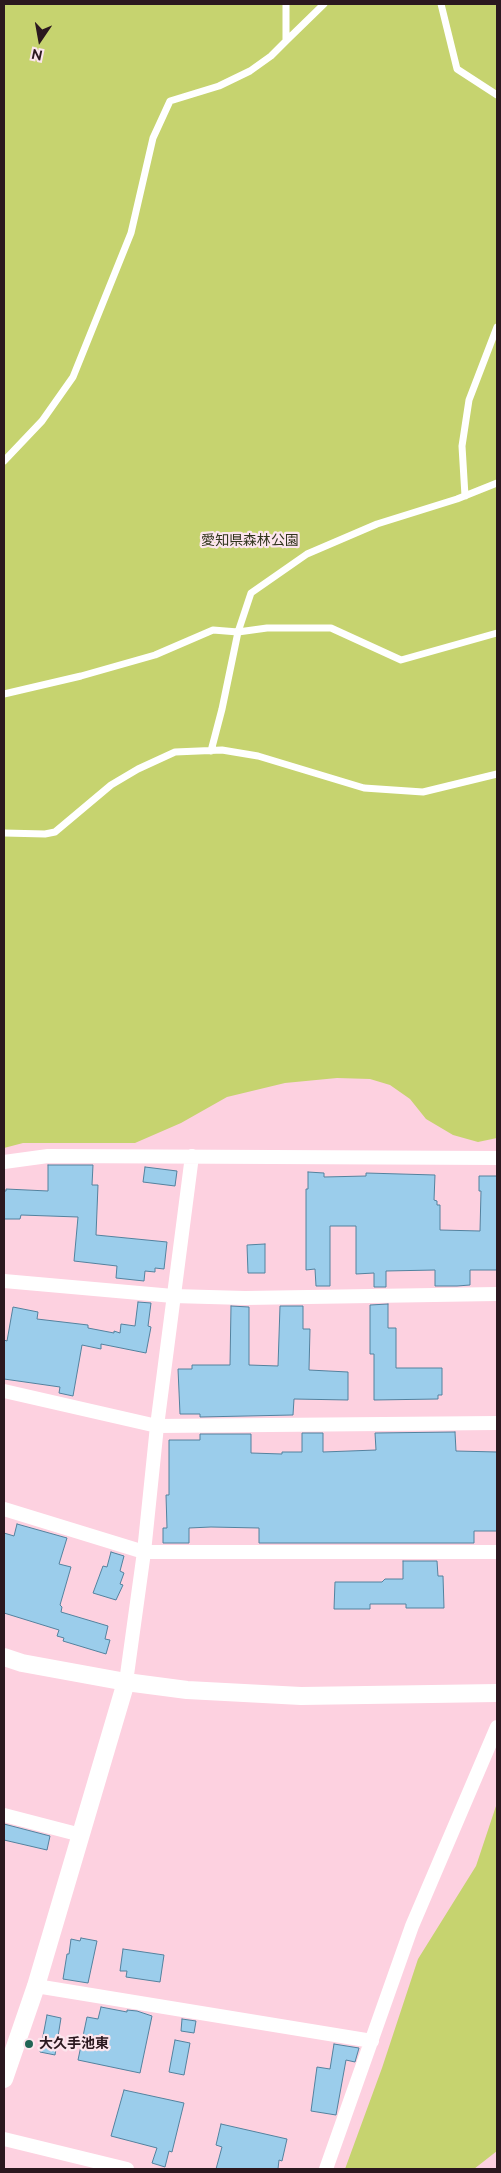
<!DOCTYPE html>
<html>
<head>
<meta charset="utf-8">
<style>
	body { margin:0 }
	#map { position:relative; width:501px; height:2173px; overflow:hidden; background:#fdd1e0; font-family:Raleway,sans-serif }
	canvas { display:block }
	.frame { position:absolute; inset:0; border:5px solid #2b181f; pointer-events:none }
	.north { position:absolute; left:15px; top:15px; width:50px; height:50px; -webkit-text-stroke:4px #fce5ed; paint-order:stroke; rotate:192deg; font-size:14px; font-weight:700; line-height:20px; text-align:center; color:#2b181f }
	.north::after { content:''; display:block; margin:auto; width:18px; height:22px; background:#2b181f; clip-path:polygon(50% 0,100% 100%,50% 72%,0 100%) }
</style>
</head>
<body>
<div id="map">
<canvas width="501" height="2173"></canvas>
<div class="frame"></div>
<div class="north">N</div>
</div>
<script>
const ctx = document.querySelector('canvas').getContext('2d');
ctx.lineJoin = 'round';
function fill(path, color) {
  ctx.fillStyle = color;
  ctx.fill(path, 'evenodd');
}
function shape(rows) {
  const path = new Path2D();
  for (const r of rows) {
    path.moveTo(r[0], r[1]);
    for (let i = 2; i < r.length; i += 2) path.lineTo(r[i], r[i + 1]);
  }
  return path;
}
function trace(path, color, width, dash) {
  ctx.strokeStyle = color;
  ctx.lineWidth = width;
  ctx.lineCap = dash ? 'butt' : 'round';
  ctx.setLineDash(dash || []);
  ctx.stroke(path);
}
function write(font, color, halo, rows, align = 'center') {
  ctx.font = font + ' Raleway,"Noto Sans JP",sans-serif';
  ctx.lineWidth = 4.5;
  ctx.setLineDash([]);
  ctx.textBaseline = 'middle';
  ctx.strokeStyle = halo;
  ctx.fillStyle = color;
  for (const [text, x, y, turn = 0] of rows) {
    ctx.save();
    ctx.translate(x, y);
    ctx.rotate((+turn || 0) * Math.PI / 180);
    ctx.textAlign = isNaN(turn) ? turn : align;
    if (halo) ctx.strokeText(text, 0, 0);
    ctx.fillText(text, 0, 0);
    ctx.restore();
  }
}
fill(shape([
	[4,4,497,4,497,1138,478,1142,453,1135,426,1119,410,1099,390,1085,370,1079,337,1078,285,1083,227,1097,181,1123,135,1143,23,1143,4,1148],
	[497,1803,497,2151,474,2169,345,2169,382,2068,418,1959,476,1866]
]), '#c6d36f');
const building = shape([
	[48,1165,93,1165,92,1185,98,1185,96,1235,167,1242,164,1269,155,1268,155,1272,145,1271,144,1281,116,1278,117,1266,74,1261,78,1217,21,1215,20,1219,4,1219,4,1191,6,1191,6,1189,48,1191,48,1165],
	[145,1167,177,1171,175,1186,143,1182,145,1167],
	[308,1172,324,1173,324,1177,366,1176,366,1173,435,1175,434,1200,437,1201,437,1205,440,1205,440,1230,480,1231,481,1191,479,1191,479,1176,497,1176,497,1270,470,1270,470,1285,457,1286,435,1286,435,1270,386,1271,386,1287,374,1287,374,1273,356,1274,356,1226,330,1226,330,1286,316,1286,315,1269,306,1270,306,1189,308,1189,308,1172],
	[265,1244,265,1273,248,1273,247,1245,265,1244],
	[138,1302,151,1303,148,1326,151,1327,146,1353,101,1344,101,1349,82,1345,73,1396,59,1393,60,1387,4,1379,4,1340,7,1341,13,1307,38,1312,37,1319,88,1325,88,1328,114,1333,114,1331,120,1333,121,1324,135,1326,138,1302],
	[388,1304,388,1328,396,1328,396,1368,442,1368,442,1395,438,1395,438,1399,374,1400,374,1354,370,1354,370,1305,388,1304],
	[231,1306,249,1307,249,1365,278,1366,280,1306,303,1306,303,1329,310,1329,309,1370,348,1372,348,1400,294,1399,293,1415,200,1417,200,1414,180,1414,178,1369,192,1369,192,1365,230,1365,231,1306],
	[455,1432,456,1451,497,1452,497,1531,474,1531,474,1543,259,1543,259,1528,211,1527,189,1528,189,1543,163,1543,163,1528,167,1528,166,1495,169,1495,169,1440,200,1440,200,1434,251,1434,251,1453,282,1454,282,1452,302,1452,302,1433,323,1433,323,1452,376,1450,375,1433,455,1432],
	[17,1524,67,1538,59,1564,71,1567,60,1605,62,1607,61,1612,108,1626,105,1639,110,1640,106,1654,63,1641,64,1638,57,1636,59,1630,4,1613,4,1533,14,1536,17,1524],
	[111,1552,124,1556,120,1571,124,1573,120,1584,123,1585,116,1600,93,1593,103,1566,107,1567,111,1552],
	[403,1561,437,1561,438,1576,443,1576,444,1608,406,1608,406,1604,370,1604,370,1609,334,1609,335,1582,382,1582,385,1579,403,1579,403,1561],
	[4,1824,50,1836,47,1850,4,1840,4,1824],
	[81,1938,97,1941,88,1983,63,1979,67,1954,69,1954,71,1939,80,1941,81,1938],
	[123,1949,164,1955,160,1982,126,1977,127,1971,120,1971,123,1949],
	[101,2007,127,2012,127,2010,137,2011,152,2016,140,2073,78,2060,87,2017,98,2019,101,2007],
	[47,2015,61,2018,55,2055,40,2052,47,2015],
	[182,2019,196,2021,194,2033,181,2031,182,2019],
	[175,2040,190,2043,184,2075,169,2072,175,2040],
	[334,2044,359,2048,355,2062,346,2060,336,2115,311,2111,317,2067,330,2069,334,2044],
	[124,2090,184,2103,172,2152,169,2151,165,2167,152,2163,157,2148,111,2136,124,2090],
	[221,2124,287,2139,282,2161,279,2160,278,2169,216,2169,222,2147,216,2145,221,2124]
]);
fill(building, '#9bcdeb');
trace(building, '#53829e', 1);
trace(shape([
	[441,4,457,69,497,95],
	[286,41,324,4],
	[4,461,42,421,73,377,131,233,153,138,170,101,219,86,250,71,271,56,286,41,286,4],
	[465,496,462,446,469,400,497,327],
	[4,694,81,676,155,655,213,630,238,632,267,628,331,628,401,660,497,633],
	[211,751,222,709,238,632,251,593,307,554,377,524,457,499,497,483],
	[4,833,45,834,55,832,111,785,138,769,175,752,222,750,258,756,364,788,423,792,497,774]
]), '#fff', 7);
trace(shape([
	[4,1162,48,1156,497,1158],
	[4,1281,173,1296,245,1298,497,1294],
	[4,1391,157,1426,497,1423],
	[4,1509,144,1552,497,1552],
	[126,1682,144,1552,157,1426,192,1156],
	[4,1815,81,1835],
	[36,1986,372,2041],
	[4,2139,127,2169],
	[326,2169,412,1926,497,1727]
]), '#fff', 14);
trace(shape([
	[4,1657,22,1663,126,1682,187,1690,301,1696,497,1693],
	[4,2079,36,1986,126,1682]
]), '#fff', 18);
for (const [x, y, r, color] of [
	[29,2044,5,"#216455"]
]) {
  const dot = new Path2D();
  dot.arc(x, y, r, 0, 2 * Math.PI);
  ctx.fillStyle = color;
  ctx.fill(dot);
  trace(dot, '#fce5ed', 2);
}
write('14px', '#31341d', '#fce5ed', [
	["愛知県森林公園",250,541]
]);
write('bold 14px', '#2b181f', '#fce5ed', [
	["大久手池東",39,2044]
], 'left');
</script>
</body>
</html>
